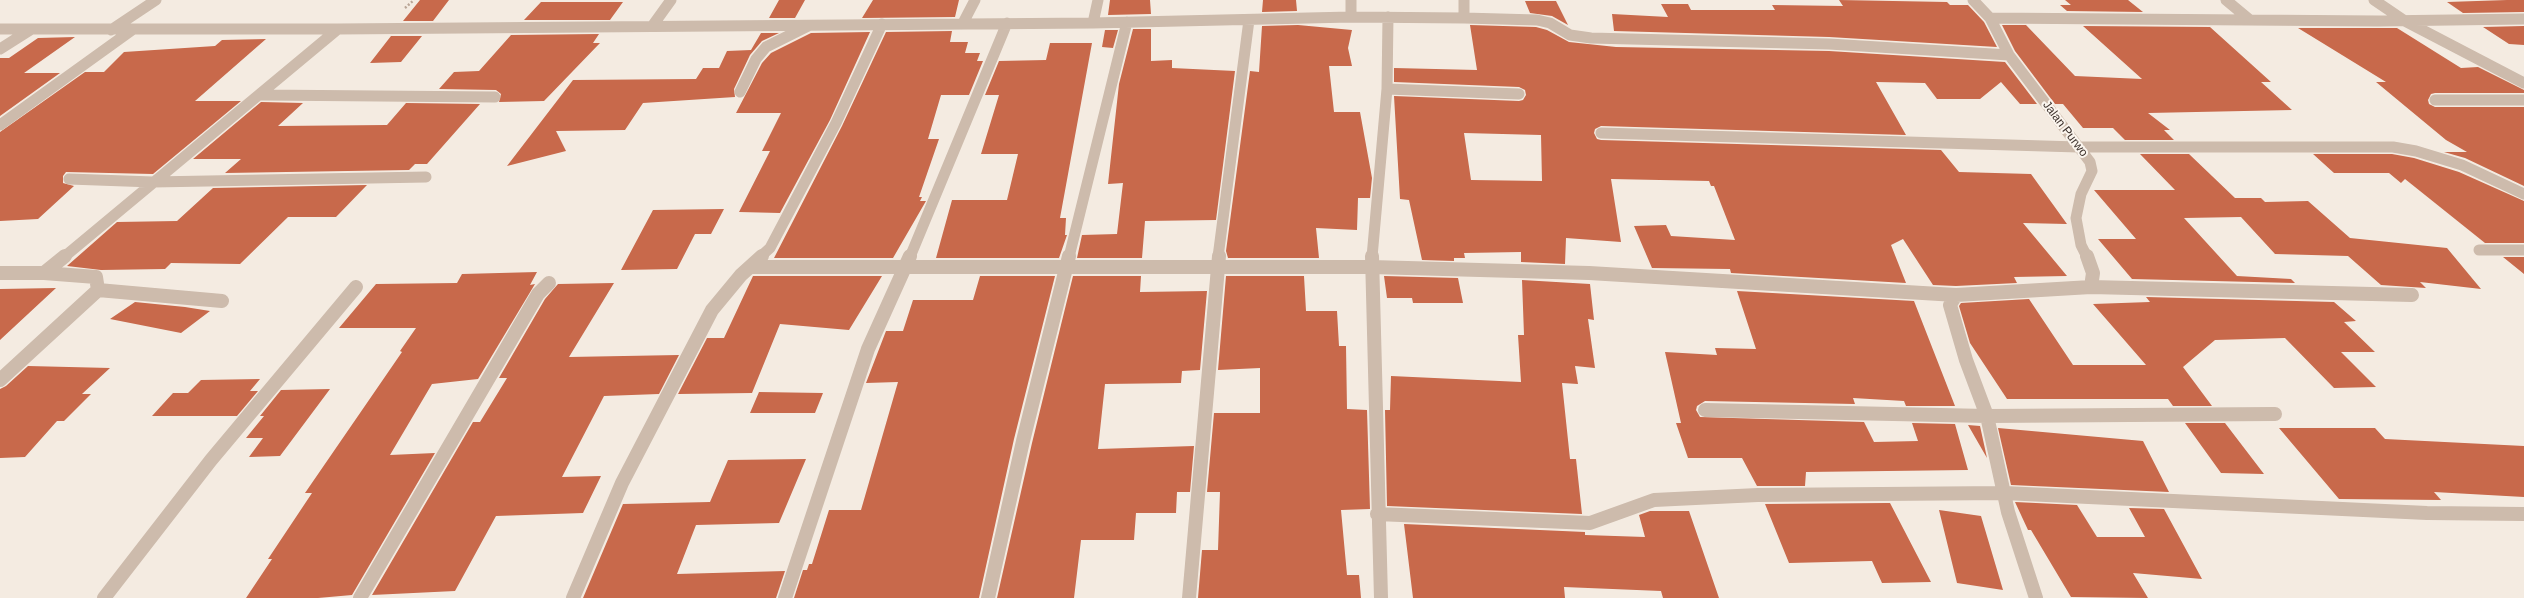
<!DOCTYPE html>
<html>
<head>
<meta charset="utf-8">
<style>
	body { margin:0 }
	canvas { display:block; background:#f4ebe1 }
</style>
</head>
<body>
<canvas width="2524" height="598"></canvas>
<script>
const ctx = document.querySelector('canvas').getContext('2d');
ctx.lineJoin = 'round';
function fill(path, color) {
  ctx.fillStyle = color;
  ctx.fill(path, 'evenodd');
}
function shape(rows) {
  const path = new Path2D();
  for (const r of rows) {
    path.moveTo(r[0], r[1]);
    for (let i = 2; i < r.length; i += 2) path.lineTo(r[i], r[i + 1]);
  }
  return path;
}
function trace(path, color, width, dash) {
  ctx.strokeStyle = color;
  ctx.lineWidth = width;
  ctx.lineCap = dash ? 'butt' : 'round';
  ctx.setLineDash(dash || []);
  ctx.stroke(path);
}
function write(font, color, halo, rows, align = 'center') {
  ctx.font = font + ' Helvetica,sans-serif';
  ctx.lineWidth = 4;
  ctx.setLineDash([]);
  ctx.textBaseline = 'middle';
  ctx.strokeStyle = halo;
  ctx.fillStyle = color;
  for (const [text, x, y, turn = 0] of rows) {
    ctx.save();
    ctx.translate(x, y);
    ctx.rotate((+turn || 0) * Math.PI / 180);
    ctx.textAlign = isNaN(turn) ? turn : align;
    if (halo) ctx.strokeText(text, 0, 0);
    ctx.fillText(text, 0, 0);
    ctx.restore();
  }
}
fill(shape([
	[420,0,449,0,433,21,403,21],
	[779,0,805,0,795,18,769,18],
	[873,0,959,0,955,17,862,18],
	[1110,0,1150,0,1151,14,1108,15],
	[1263,0,1296,0,1297,11,1262,12],
	[1839,0,1947,2,1950,5,1968,5,1984,22,1997,47,1829,37,1614,31,1612,14,1668,17,1661,4,1688,4,1691,10,1775,10,1772,5,1843,6],
	[2065,0,2128,0,2143,12,2067,11,2060,5,2071,5],
	[2507,0,2524,0,2524,12,2463,13,2447,2],
	[1525,1,1556,1,1568,25,1552,16,1530,13],
	[541,2,623,2,610,20,524,20],
	[1298,25,1352,30,1348,48,1352,66,1329,66,1334,112,1360,112,1372,178,1370,198,1358,198,1357,230,1316,228,1319,258,1228,258,1226,251,1250,71,1259,72,1262,26],
	[1470,25,1536,27,1547,30,1569,42,1616,47,1829,51,2005,62,2037,104,2020,104,2001,82,1980,99,1937,99,1925,83,1876,82,1906,135,1601,126,1595,129,1594,133,1597,139,1601,140,1941,150,1959,172,2031,174,2067,224,2023,223,2067,276,2014,277,2017,283,1956,286,1933,285,1903,239,1891,245,1906,283,1731,273,1730,269,1652,268,1634,226,1666,225,1671,236,1735,240,1714,186,1711,186,1709,181,1611,179,1621,242,1566,238,1565,264,1521,262,1521,252,1464,253,1465,258,1454,258,1454,261,1422,260,1409,200,1400,199,1394,96,1519,101,1523,100,1526,95,1525,90,1519,87,1394,82,1394,68,1477,70],
	[1464,133,1541,135,1542,181,1471,180],
	[2002,25,2026,25,2075,76,2142,79,2083,26,2210,27,2271,82,2261,82,2292,110,2148,113,2170,130,2164,130,2174,140,2125,140,2113,128,2083,128,2063,104,2055,104,2015,51],
	[2524,26,2524,45,2509,44,2483,27],
	[2298,28,2397,28,2461,68,2478,67,2524,90,2524,93,2435,93,2431,94,2428,100,2429,104,2435,107,2524,107,2524,186,2465,158,2444,152,2467,152,2446,140,2376,82,2386,82],
	[1133,29,1151,29,1151,61,1172,60,1172,68,1235,71,1216,220,1145,221,1142,258,1077,258,1082,235,1117,234,1123,183,1108,184,1119,84],
	[1105,30,1118,30,1113,48,1102,47],
	[952,31,950,42,968,42,965,53,980,53,977,61,983,61,969,95,941,95,928,139,939,139,919,197,922,197,920,201,926,201,893,258,774,258,842,126,886,32],
	[870,32,830,120,780,213,739,212,770,151,762,151,781,113,736,113,762,63,771,53,811,33],
	[761,33,779,33,762,41,750,55,734,89,735,97,643,103,625,130,556,131,566,151,507,166,573,80,696,79,703,68,719,68,727,51,751,50],
	[599,34,593,43,600,43,544,101,499,102,501,94,496,90,439,89,454,72,479,71,511,35],
	[391,36,422,36,401,62,370,63],
	[75,37,24,73,60,73,0,116,0,58,9,58,38,38],
	[266,39,195,101,241,101,153,174,66,172,63,176,63,183,74,186,38,219,0,221,0,132,85,72,104,72,124,52,215,46,222,40],
	[1050,43,1092,43,1060,218,1066,218,1065,235,1067,235,1059,258,936,258,952,200,1007,200,1018,154,981,154,999,95,985,95,999,61,1046,60],
	[261,102,303,103,278,126,387,125,406,103,480,104,427,164,415,164,409,170,225,173,241,159,193,159],
	[2140,154,2189,154,2235,198,2261,198,2265,202,2308,201,2350,238,2447,248,2481,289,2420,282,2426,288,2381,285,2348,256,2275,254,2241,217,2184,218,2237,276,2291,279,2295,283,2132,279,2098,239,2136,239,2094,190,2175,190],
	[2313,154,2392,154,2414,158,2459,172,2524,201,2524,243,2485,243,2405,179,2401,183,2389,173,2334,173],
	[367,185,336,217,288,217,240,264,171,263,165,269,101,270,67,266,117,222,177,221,213,188],
	[724,209,711,234,695,234,677,269,621,270,653,210],
	[2503,257,2524,257,2524,274],
	[537,272,530,285,535,284,478,379,432,384,390,455,435,453,352,595,318,598,246,598,272,559,268,559,312,493,305,493,402,352,400,351,416,328,339,328,376,284,457,283,462,274],
	[753,276,882,276,849,330,780,324,752,393,678,394,707,338,724,338],
	[980,276,1055,276,1014,439,979,598,794,598,803,570,807,570,809,564,812,564,829,510,861,510,898,382,866,383,886,331,903,331,913,300,973,300],
	[1073,276,1141,276,1140,292,1207,291,1200,370,1182,371,1181,383,1105,384,1098,449,1194,446,1190,492,1177,492,1176,513,1136,513,1134,540,1081,540,1074,598,997,598,1032,443],
	[1226,276,1304,276,1306,311,1337,311,1339,346,1346,346,1347,409,1367,410,1370,509,1341,510,1347,575,1359,575,1361,598,1198,598,1202,550,1218,550,1220,492,1207,492,1214,413,1260,413,1260,368,1218,370],
	[1384,276,1458,278,1463,303,1413,303,1412,298,1387,298],
	[1522,280,1590,284,1594,320,1588,319,1595,368,1575,366,1578,384,1562,383,1570,459,1576,459,1582,514,1387,506,1385,410,1390,410,1391,376,1521,382,1518,335,1524,335],
	[614,283,569,357,679,355,659,394,604,396,562,477,601,476,583,513,496,516,455,591,372,595,473,422,480,422,507,378,499,378,545,299,558,284],
	[56,288,0,340,0,289],
	[1737,291,1914,301,1955,406,1906,406,1904,401,1853,398,1855,404,1705,401,1697,406,1696,410,1700,417,1864,422,1874,442,1918,441,1912,423,1955,424,1968,470,1806,472,1805,486,1757,486,1742,458,1688,458,1676,423,1681,423,1665,352,1717,355,1715,348,1756,349],
	[2146,297,2334,302,2356,321,2344,322,2375,352,2341,352,2376,387,2334,388,2285,338,2215,340,2183,367,2212,406,2173,406,2168,399,2007,399,1970,343,1959,306,1961,303,2029,299,2073,365,2146,365,2093,304,2150,302],
	[135,302,185,307,210,311,181,333,110,319],
	[28,366,110,368,82,394,91,394,64,421,57,421,25,457,0,458,0,389,6,386],
	[260,379,250,391,258,391,237,416,152,416,173,393,188,393,201,380],
	[330,389,280,456,249,457,263,438,246,438,264,416,260,416,281,390],
	[759,392,823,393,815,413,750,413],
	[2185,423,2225,423,2264,474,2221,473],
	[1968,425,1980,426,1987,458],
	[1998,428,2143,441,2169,492,2011,485],
	[2279,428,2375,428,2385,439,2524,446,2524,497,2434,492,2441,500,2339,499],
	[806,459,779,523,696,525,677,574,785,571,776,598,583,598,623,504,710,502,728,460],
	[2015,502,2077,505,2097,537,2145,537,2129,508,2164,509,2202,579,2133,573,2148,598,2071,597,2031,530,2028,530],
	[1886,503,1890,503,1931,582,1882,583,1872,561,1789,563,1765,504],
	[1939,510,1981,516,2003,590,1957,583],
	[1650,511,1689,511,1719,598,1663,598,1661,591,1564,587,1565,598,1413,598,1404,524,1585,532,1585,535,1645,537,1639,515]
]), '#c8694b');
trace(shape([
	[405,8,414,0]
]), '#b9a596', 2.5, [2, 2]);
trace(shape([
	[1351,0,1351,17],
	[1464,0,1464,18],
	[1973,0,1990,18,2009,55,2090,162,2092,171,2081,194,2076,218,2081,245,2087,257],
	[2226,0,2250,20],
	[2374,0,2405,21,2524,83],
	[1990,18,2378,21,2524,19],
	[963,23,975,0],
	[1093,23,1098,0],
	[653,25,671,0],
	[0,29,338,29,1093,23,1351,17,1464,18,1537,20,1550,23,1570,35,1591,38,1829,44,2009,55],
	[111,30,156,0],
	[0,49,30,30],
	[1387,89,1519,94],
	[740,92,756,59,766,47,808,26],
	[261,95,495,97],
	[2435,100,2524,100],
	[0,125,132,30],
	[1601,133,2078,147,2393,147,2416,151,2462,165,2524,194],
	[69,179,153,182,426,177],
	[2479,250,2524,250],
	[64,257,338,29],
	[760,257,770,248,836,123,882,24],
	[910,257,1007,23],
	[1069,257,1127,22],
	[1218,257,1249,20],
	[1372,257,1387,89,1388,17]
]), '#cdbbac', 11);
trace(shape([
	[1372,256,1381,598],
	[2087,256,2093,273,2091,287],
	[752,267,1371,267,1589,273,1956,295,2091,287,2412,295],
	[0,273,44,273,65,256],
	[98,290,222,301],
	[1956,295,1950,305,1966,360,1987,416,2008,512,2036,598],
	[0,380,98,290,96,277,44,273],
	[1705,410,1987,416,2275,414],
	[1377,514,1590,523,1654,500,1758,495,2004,493,2427,513,2524,514],
	[104,598,211,460,356,287],
	[360,598,538,294,549,283],
	[573,598,622,483,712,310,741,275,762,256],
	[785,598,868,349,910,256],
	[988,598,1023,441,1069,256],
	[1189,598,1219,256]
]), '#cdbbac', 14);
write('12px', '#3b302b', '#fbf5ee', [
	["Jalan Purwo",2065,129,53]
]);
</script>
</body>
</html>
